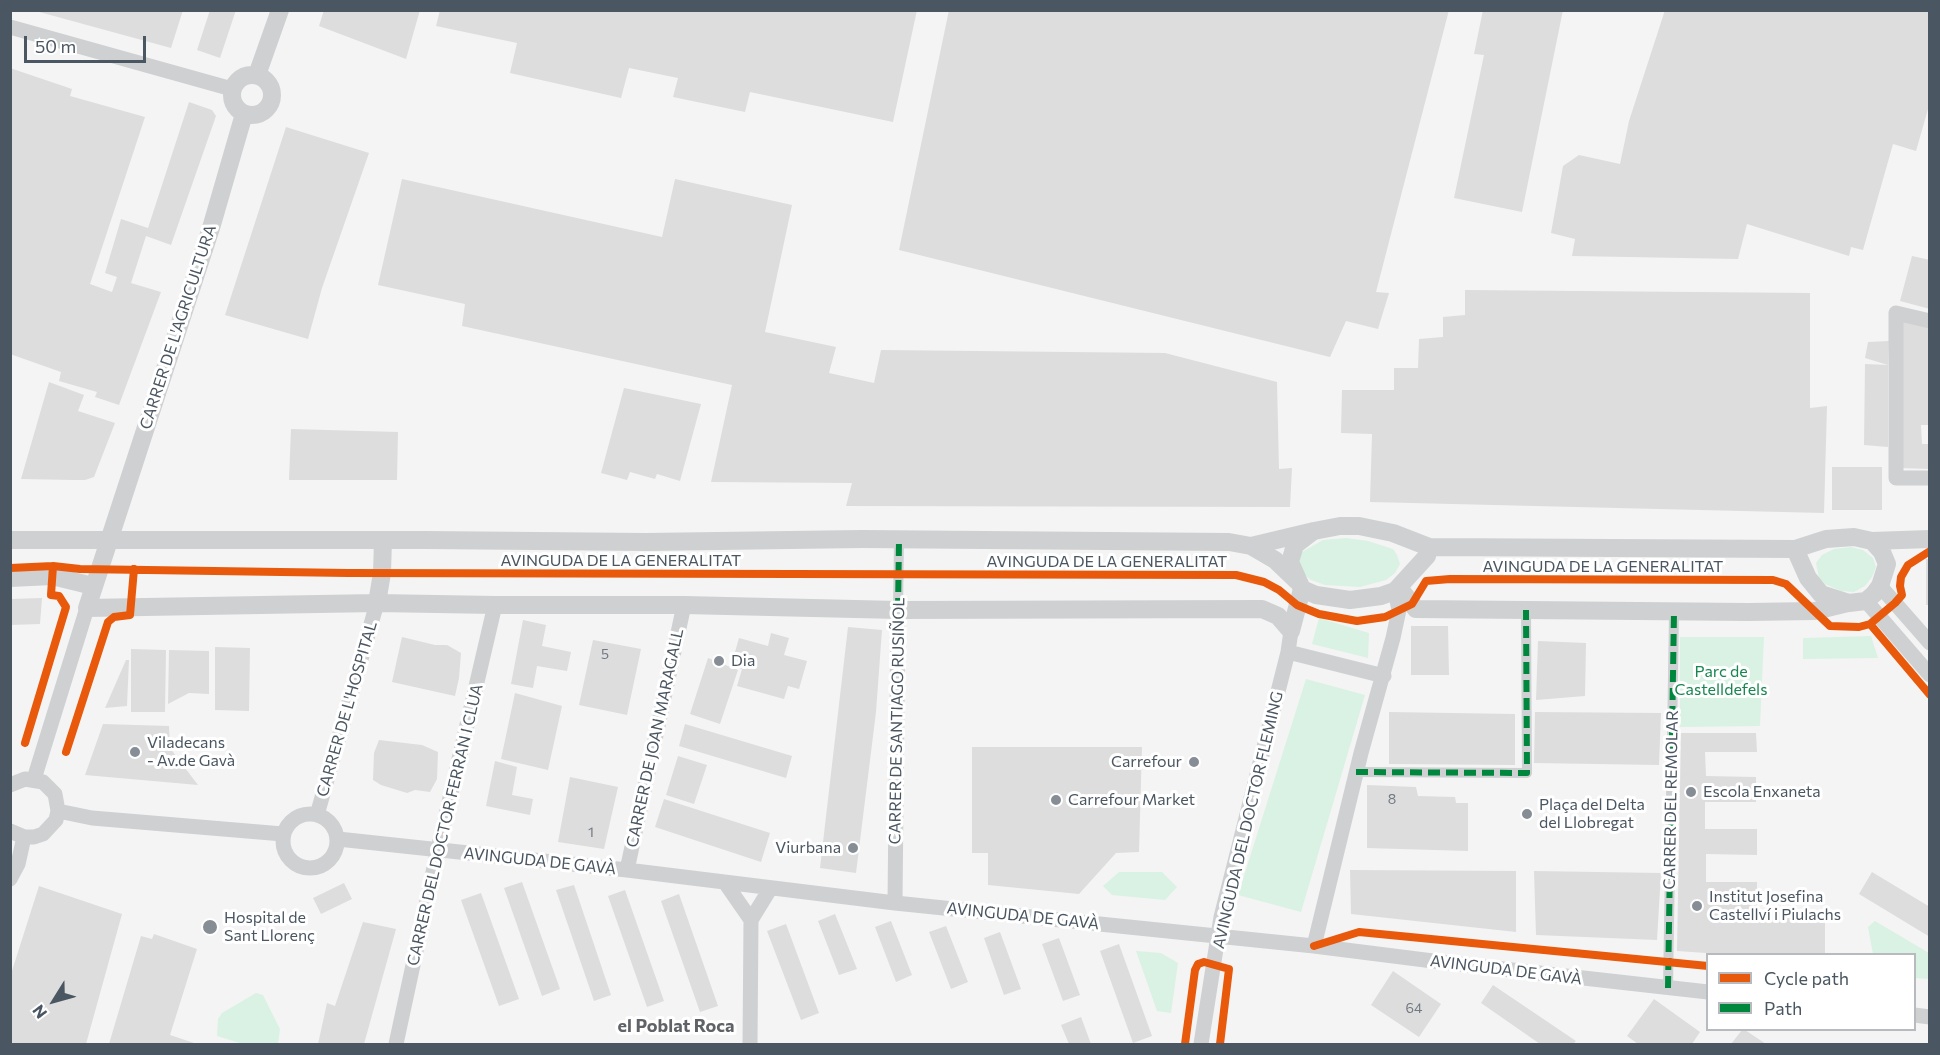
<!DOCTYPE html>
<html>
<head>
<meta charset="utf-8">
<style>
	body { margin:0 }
	#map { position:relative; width:1940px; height:1055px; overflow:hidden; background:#f4f4f4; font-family:Commissioner,sans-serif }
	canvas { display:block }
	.frame { position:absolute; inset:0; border:12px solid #4a5661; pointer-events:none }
	.legend { position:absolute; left:1706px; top:953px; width:210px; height:78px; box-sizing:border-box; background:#fff; border:2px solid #b7bbc0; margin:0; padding:8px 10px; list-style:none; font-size:18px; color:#4a5661 }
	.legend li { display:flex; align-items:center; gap:12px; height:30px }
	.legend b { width:30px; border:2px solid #b7bbc0 }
	.north { position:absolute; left:24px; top:971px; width:60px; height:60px; -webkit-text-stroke:4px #fff; paint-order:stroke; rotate:233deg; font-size:16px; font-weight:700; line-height:24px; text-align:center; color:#4a5661 }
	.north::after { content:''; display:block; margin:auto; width:21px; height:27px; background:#4a5661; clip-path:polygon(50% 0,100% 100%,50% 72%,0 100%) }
	.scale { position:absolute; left:24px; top:36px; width:122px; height:27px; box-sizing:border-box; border:3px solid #4a5661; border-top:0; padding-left:8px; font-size:18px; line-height:21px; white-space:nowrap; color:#4a5661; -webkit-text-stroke:4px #fff; paint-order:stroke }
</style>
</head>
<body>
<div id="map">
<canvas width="1940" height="1055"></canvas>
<div class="frame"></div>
<ul class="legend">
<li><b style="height:8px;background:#e8590c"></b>Cycle path</li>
<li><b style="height:8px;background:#00873e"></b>Path</li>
</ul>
<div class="north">N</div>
<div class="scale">50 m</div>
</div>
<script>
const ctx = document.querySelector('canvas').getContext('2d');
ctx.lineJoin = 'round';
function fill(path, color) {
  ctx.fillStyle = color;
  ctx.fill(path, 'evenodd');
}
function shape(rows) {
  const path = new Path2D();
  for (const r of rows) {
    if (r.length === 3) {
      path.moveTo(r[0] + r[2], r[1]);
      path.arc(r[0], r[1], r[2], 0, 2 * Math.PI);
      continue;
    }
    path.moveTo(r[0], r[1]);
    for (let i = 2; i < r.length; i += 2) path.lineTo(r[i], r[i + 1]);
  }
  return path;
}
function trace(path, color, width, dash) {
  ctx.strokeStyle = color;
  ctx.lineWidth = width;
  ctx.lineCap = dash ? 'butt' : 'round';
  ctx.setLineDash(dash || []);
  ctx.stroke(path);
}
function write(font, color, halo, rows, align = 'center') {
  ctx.font = font + ' Commissioner,sans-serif';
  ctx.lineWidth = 6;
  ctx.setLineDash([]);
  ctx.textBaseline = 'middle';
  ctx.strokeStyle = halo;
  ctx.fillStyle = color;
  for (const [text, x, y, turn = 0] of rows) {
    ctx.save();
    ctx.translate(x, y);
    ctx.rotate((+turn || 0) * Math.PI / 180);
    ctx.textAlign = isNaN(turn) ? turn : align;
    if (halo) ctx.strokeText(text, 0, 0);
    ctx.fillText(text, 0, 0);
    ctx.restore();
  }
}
fill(shape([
	[1346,538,1368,541,1393,549,1397,555,1400,564,1395,573,1386,580,1360,587,1325,585,1311,580,1301,572,1299,563,1302,552,1323,540],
	[1851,547,1863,550,1873,558,1876,567,1872,577,1865,586,1854,592,1841,591,1825,584,1819,578,1816,563,1822,555,1834,549],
	[1319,618,1369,633,1368,658,1312,644],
	[1871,636,1878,658,1803,659,1803,638],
	[1680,637,1764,637,1760,726,1680,727],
	[1306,679,1365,695,1301,912,1238,895],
	[1119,872,1162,872,1177,887,1165,900,1112,895,1103,886],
	[1875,921,1929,953,1929,979,1915,978,1914,954,1873,954,1868,927],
	[1136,951,1161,953,1178,963,1171,1013,1157,1011],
	[256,993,263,995,280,1029,278,1044,243,1044,217,1036,218,1019,222,1013]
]), '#d9f2e3');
fill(shape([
	[32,10,183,10,171,48],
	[210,10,236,10,220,58,197,50],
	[324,10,420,10,406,59,319,26],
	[440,10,917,10,893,122,750,92,745,112,673,97,678,78,629,68,621,98,510,73,517,43,436,26],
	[949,10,1449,10,1376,292,1389,293,1378,329,1346,321,1330,357,899,250],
	[1483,10,1563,10,1522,212,1454,198,1484,55,1474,54],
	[1665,10,1930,10,1930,102,1916,151,1893,144,1863,250,1851,247,1849,256,1747,224,1738,259,1572,256,1575,239,1551,233,1563,166,1579,155,1620,164,1629,121],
	[10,68,72,89,70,96,145,117,90,284,112,292,117,277,105,273,121,219,148,228,189,102,212,110,216,116,171,245,146,236,131,283,161,292,119,405,95,397,97,392,59,381,61,372,10,354],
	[286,127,369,153,322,288,308,339,225,315],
	[402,179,662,237,675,179,792,205,765,332,836,347,829,373,874,383,881,350,1165,353,1277,382,1279,469,1292,468,1290,507,846,506,852,483,711,482,732,385,462,326,465,304,378,285],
	[1912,256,1930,260,1930,309,1900,301],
	[1465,290,1810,293,1810,408,1827,406,1824,513,1370,502,1372,434,1341,433,1342,390,1394,390,1394,368,1418,368,1419,339,1443,337,1443,317,1465,315],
	[1900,319,1930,327,1930,425,1921,425,1922,444,1930,444,1930,469,1899,468],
	[1889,341,1888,365,1865,358,1868,342],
	[1865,364,1888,365,1888,447,1864,445],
	[49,382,84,395,78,411,115,423,94,477,85,480,73,480,21,479],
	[624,388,701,404,680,481,657,474,655,479,630,472,627,480,601,473],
	[291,429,398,432,397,480,289,480],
	[1832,467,1882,467,1882,510,1832,510],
	[1926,559,1930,559,1930,605,1926,605],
	[42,598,40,624,10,625,10,599],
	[523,620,546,625,542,646,571,652,567,671,537,666,533,688,511,684],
	[1411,626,1448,626,1449,675,1411,675],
	[848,627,882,630,876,712,856,873,820,868],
	[771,633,789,638,784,655,807,661,799,689,788,686,784,699,737,686,742,669,731,666,739,638,768,646],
	[402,637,435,645,447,645,461,653,459,678,455,696,392,682],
	[593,640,641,649,627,715,579,705],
	[1538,641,1586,643,1585,696,1536,700],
	[215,647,250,648,249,711,215,710],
	[131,649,166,650,165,712,131,712],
	[169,650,209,651,209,694,189,693,168,704],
	[708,658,738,670,720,724,690,714],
	[126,660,129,660,127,706,105,708],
	[515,693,562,706,548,770,501,759],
	[1389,712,1515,714,1515,765,1389,764],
	[1535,712,1661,713,1659,765,1534,763],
	[103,724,169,726,170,748,198,785,85,775],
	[685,724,792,756,786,778,679,746],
	[1681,733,1756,733,1757,752,1705,752,1706,776,1756,777,1756,802,1705,802,1705,829,1757,829,1757,855,1706,854,1706,882,1757,882,1757,912,1819,912,1819,915,1825,915,1825,954,1720,954,1677,951],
	[379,740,422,745,438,752,437,779,430,792,415,790,407,793,381,785,373,780,374,753],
	[972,747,1142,747,1139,852,1116,853,1079,894,988,885,988,853,972,853],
	[678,756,707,765,694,804,666,795],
	[495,761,517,767,512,795,533,799,530,815,486,806],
	[570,777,618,787,604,849,558,842],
	[1367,785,1416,787,1418,796,1455,797,1456,803,1468,803,1468,851,1367,848],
	[664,799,770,833,761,862,655,827],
	[1350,870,1516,871,1516,932,1351,914],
	[1534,871,1661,873,1657,940,1536,935],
	[1872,872,1930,907,1930,937,1859,894],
	[522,882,560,989,542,996,504,888],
	[344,883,352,899,321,914,313,898],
	[574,885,611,995,594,1001,556,890],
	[39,886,122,914,86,1044,10,1044,10,977],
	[625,890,664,1001,647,1007,608,896],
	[481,893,519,999,499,1006,461,900],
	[679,894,718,1006,700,1012,661,901],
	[835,914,857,969,839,975,818,921],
	[891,921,912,975,896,982,875,927],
	[363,922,396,929,364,1044,318,1044,327,1003,335,1006],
	[786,924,819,1013,801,1020,767,931],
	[946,926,968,982,951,989,929,932],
	[1000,932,1021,989,1004,995,984,938],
	[154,934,197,949,170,1035,197,1044,109,1044,141,936,152,939],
	[1059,938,1080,995,1063,1001,1042,944],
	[1119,944,1152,1036,1133,1043,1100,951],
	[1393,971,1441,1004,1419,1037,1371,1005],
	[1493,985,1576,1041,1573,1044,1540,1044,1481,1003],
	[1654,999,1700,1032,1692,1044,1638,1044,1627,1036],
	[1081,1017,1091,1044,1069,1044,1061,1025],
	[1742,1030,1745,1030,1766,1044,1731,1044]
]), '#ddddde');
trace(shape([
	[898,610,899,540],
	[1356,772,1527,773,1526,610],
	[1668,988,1674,612]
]), '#ced0d2', 10);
trace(shape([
	[10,27,232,89],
	[1930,321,1896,313,1896,478,1930,478],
	[1880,586,1930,643],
	[1866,601,1930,675],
	[1288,652,1384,676],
	[34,779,87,608],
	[10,785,25,779,43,782,55,794,58,811,56,820,43,834,34,837,24,837,10,831],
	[58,811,92,818,283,834],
	[310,841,27],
	[317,815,377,603],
	[338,839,627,870,895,903,1314,946,1441,962,1708,992],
	[627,870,684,605],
	[10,879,18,864,24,837],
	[726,884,751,920],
	[895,903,898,610],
	[1314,946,1361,753,1393,638,1399,610,1395,591],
	[1914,1015,1930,1017],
	[396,1044,438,849,495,605],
	[750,1044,751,920,770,889],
	[1201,1044,1221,917,1288,652,1291,631]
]), '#ced0d2', 15);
trace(shape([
	[252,95,20],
	[257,75,280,10],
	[244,114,211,228,87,608,377,603,495,605,684,605,898,610,1262,609,1278,616,1291,631],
	[1312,532,1295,545,1290,562,1302,589,1316,595,1350,600,1381,596,1395,591,1427,556,1429,547],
	[10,540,425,540,646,542,862,539,1229,542,1251,546,1275,560,1297,581],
	[1872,541,1930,539],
	[1251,546,1314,531,1340,526,1359,526,1393,533,1429,547,1795,549,1826,539,1854,537,1872,541,1882,552,1887,564,1880,586,1874,594,1866,601,1849,603,1821,594,1808,578,1795,549],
	[10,578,52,576,93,586],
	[1399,588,1416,609,1748,612,1815,611,1848,603],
	[377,603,382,573,383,540],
	[1291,631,1302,589]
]), '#ced0d2', 18);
trace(shape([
	[898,610,899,540],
	[1356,772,1527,773,1526,610],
	[1668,988,1674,612]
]), '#00873e', 6, [12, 6]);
trace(shape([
	[10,568,53,566,80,569,348,573,1236,575,1264,582,1279,590,1297,605,1319,614,1357,621,1385,617,1412,604,1426,581,1450,579,1773,580,1786,584,1830,626,1859,627,1870,624,1895,603,1902,595,1900,586,1901,577,1908,565,1930,551],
	[1870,624,1930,695],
	[25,743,66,607,59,596,51,595,53,566],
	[66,752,108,622,114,617,130,615,134,569],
	[1314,946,1359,932,1708,966],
	[1185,1044,1195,970,1198,964,1204,962,1229,969,1220,1044]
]), '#e8590c', 8);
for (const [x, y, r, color] of [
	[719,661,6,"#868d94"],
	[135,752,6,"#868d94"],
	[1194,762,6,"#868d94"],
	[1691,792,6,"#868d94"],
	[1056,800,6,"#868d94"],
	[1527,814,6,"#868d94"],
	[853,848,6,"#868d94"],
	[1697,906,6,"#868d94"],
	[210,927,8,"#868d94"]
]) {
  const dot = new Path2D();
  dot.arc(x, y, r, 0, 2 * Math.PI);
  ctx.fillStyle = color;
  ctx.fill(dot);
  trace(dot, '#fff', 2);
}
write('14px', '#707881', null, [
	["5",605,654],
	["8",1392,799],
	["1",591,832],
	["64",1414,1008]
]);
write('16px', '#4a5661', '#fff', [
	["CARRER DE L'AGRICULTURA",178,327,-72],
	["AVINGUDA DE LA GENERALITAT",621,561],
	["AVINGUDA DE LA GENERALITAT",1107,562],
	["AVINGUDA DE LA GENERALITAT",1603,567],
	["CARRER DE L'HOSPITAL",347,709,-74],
	["CARRER DE SANTIAGO RUSIÑOL",897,721,-89],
	["CARRER DE JOAN MARAGALL",655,738,-78],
	["CARRER DEL REMOLAR",1671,800,-89],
	["AVINGUDA DEL DOCTOR FLEMING",1248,820,-77],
	["CARRER DEL DOCTOR FERRAN I CLUA",445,825,-77],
	["AVINGUDA DE GAVÀ",540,861,6],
	["AVINGUDA DE GAVÀ",1023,916,6],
	["AVINGUDA DE GAVÀ",1506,970,7]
]);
write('16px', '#4a5661', '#fff', [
	["Dia",731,661],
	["Viladecans",147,743],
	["- Av.de Gavà",147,761],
	["Carrefour",1182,762,"right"],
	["Escola Enxaneta",1703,792],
	["Carrefour Market",1068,800],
	["Plaça del Delta",1539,805],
	["del Llobregat",1539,823],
	["Viurbana",841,848,"right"],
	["Institut Josefina",1709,897],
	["Castellví i Piulachs",1709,915],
	["Hospital de",224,918],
	["Sant Llorenç",224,936]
], 'left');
write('16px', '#17864f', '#fff', [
	["Parc de",1721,672],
	["Castelldefels",1721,690]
]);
write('bold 18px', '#5f6368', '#fff', [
	["el Poblat Roca",676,1026]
]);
</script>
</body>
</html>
